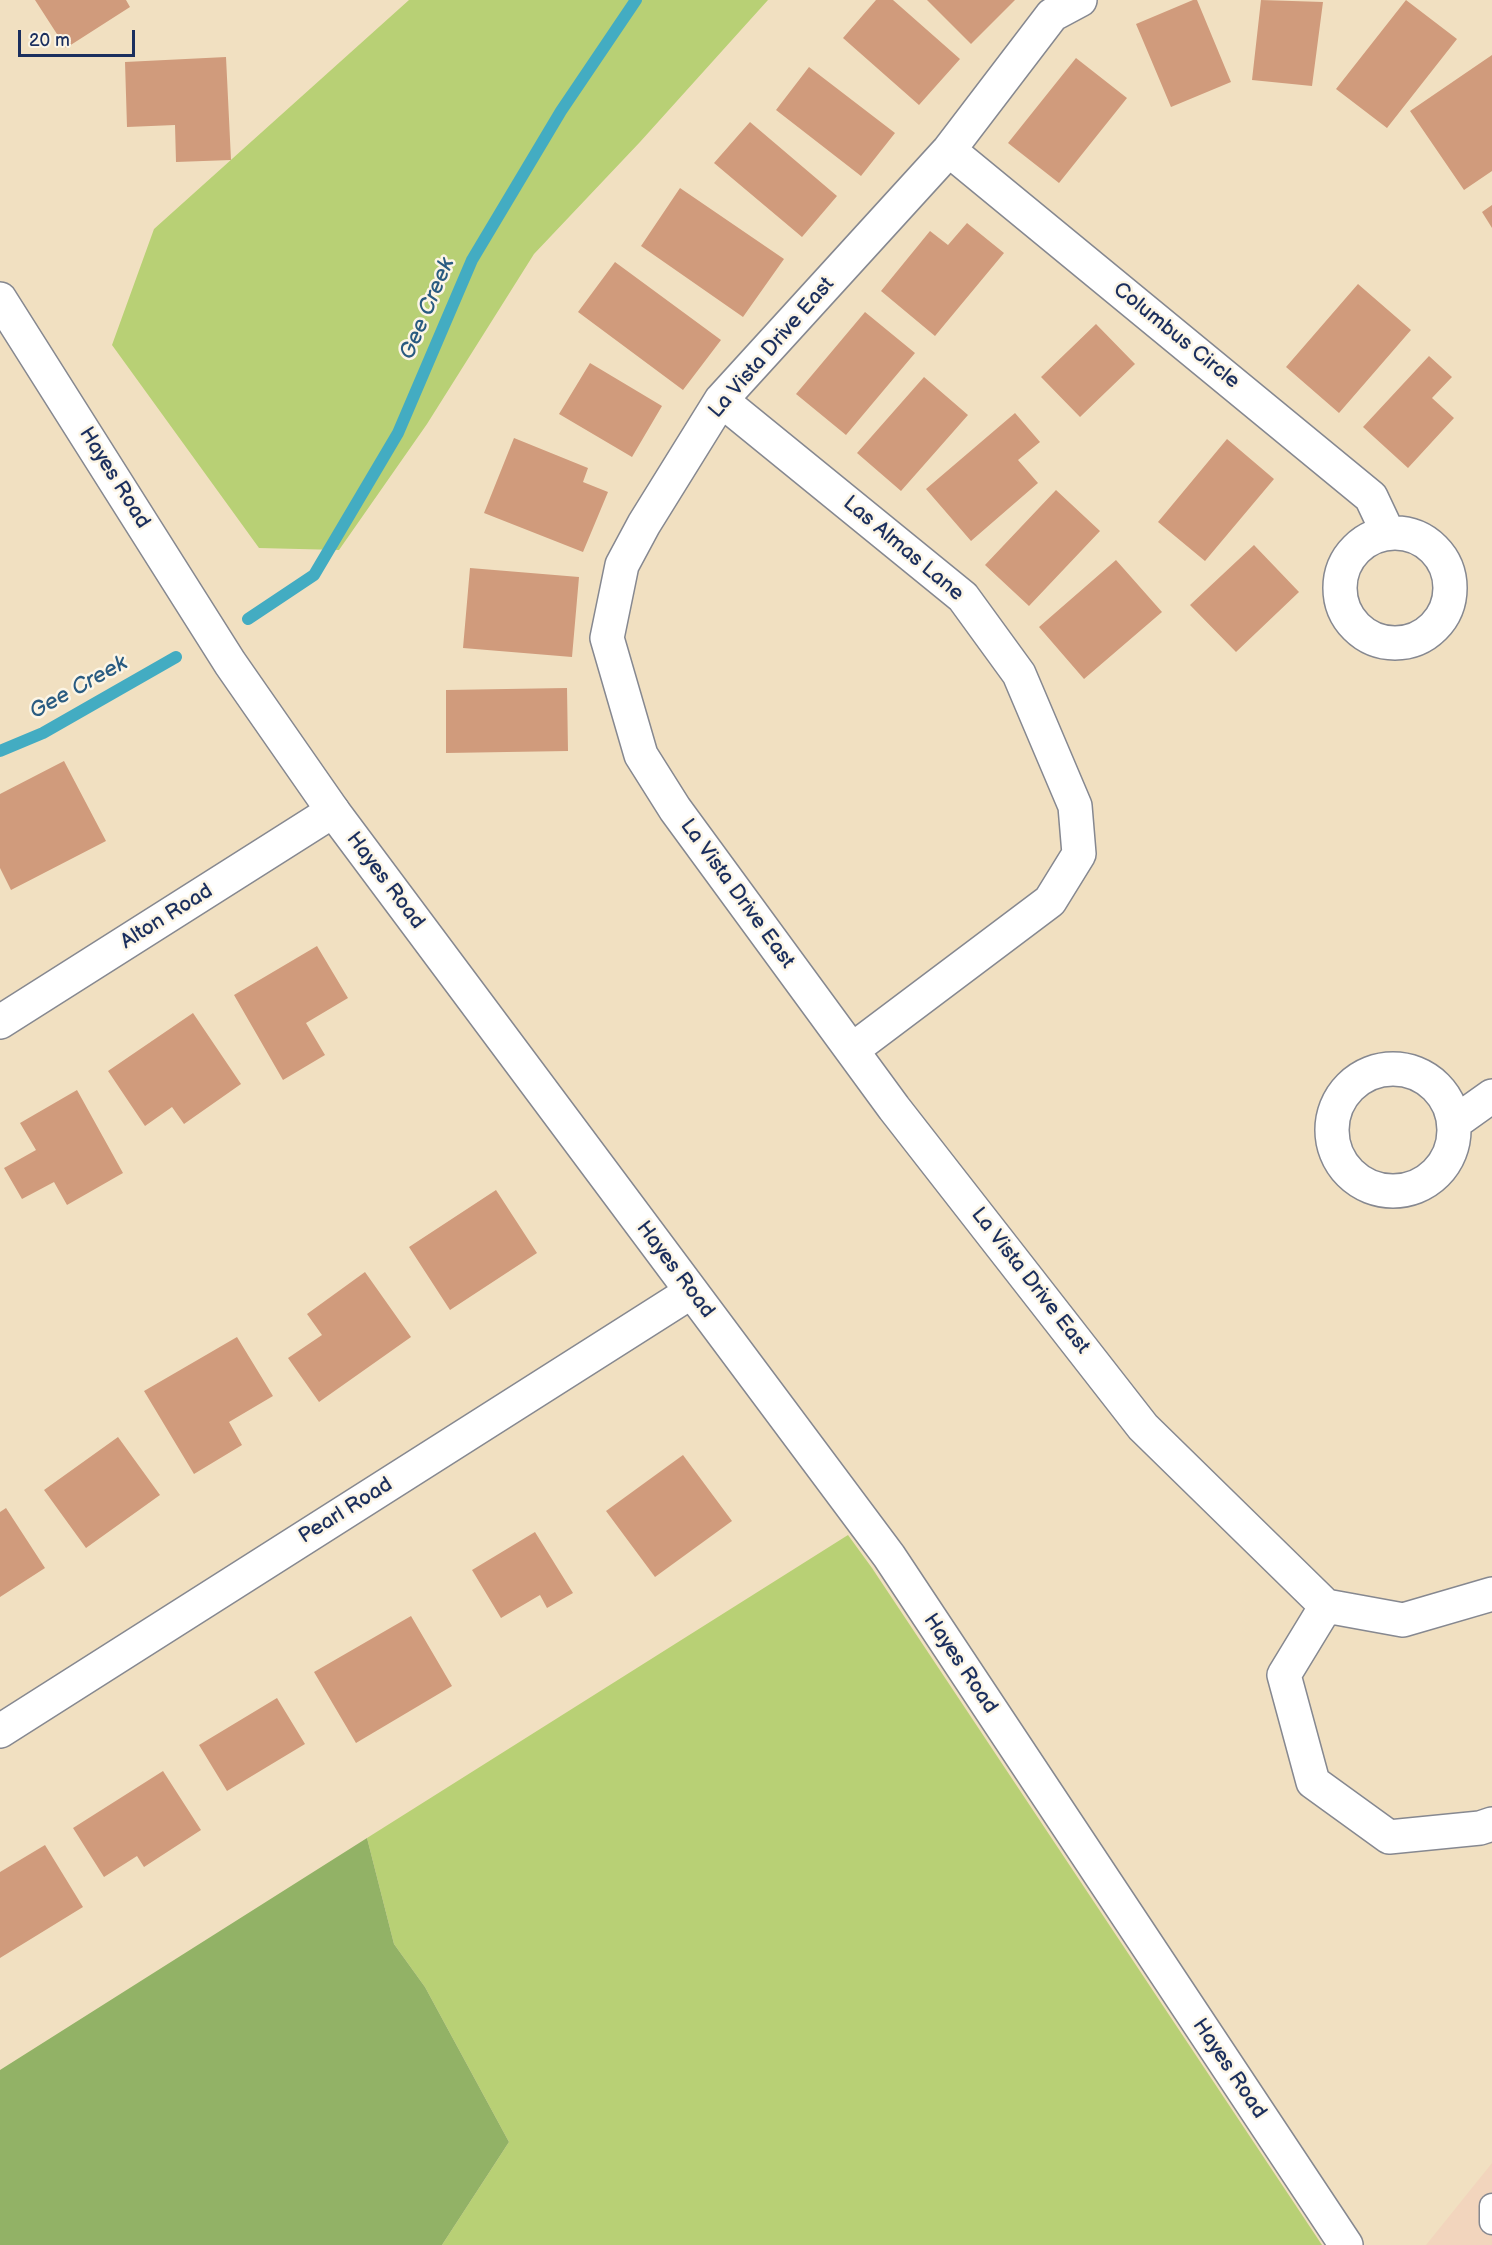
<!DOCTYPE html>
<html>
<head>
<meta charset="utf-8">
<style>
	body { margin:0 }
	#map { position:relative; width:1492px; height:2245px; overflow:hidden; background:#f1e0c1; font-family:"Balsamiq Sans",sans-serif }
	canvas { display:block }
	.scale { position:absolute; left:18px; top:30px; width:117px; height:27px; box-sizing:border-box; border:3px solid #1b2f5e; border-top:0; padding-left:8px; font-size:18px; line-height:21px; white-space:nowrap; color:#1b2f5e; -webkit-text-stroke:4px #fcf5e5; paint-order:stroke }
</style>
</head>
<body>
<div id="map">
<canvas width="1492" height="2245"></canvas>
<div class="scale">20 m</div>
</div>
<script>
const ctx = document.querySelector('canvas').getContext('2d');
ctx.lineJoin = 'round';
function fill(path, color) {
  ctx.fillStyle = color;
  ctx.fill(path, 'evenodd');
}
function shape(rows) {
  const path = new Path2D();
  for (const r of rows) {
    if (r.length === 3) {
      path.moveTo(r[0] + r[2], r[1]);
      path.arc(r[0], r[1], r[2], 0, 2 * Math.PI);
      continue;
    }
    path.moveTo(r[0], r[1]);
    for (let i = 2; i < r.length; i += 2) path.lineTo(r[i], r[i + 1]);
  }
  return path;
}
function trace(path, color, width, dash) {
  ctx.strokeStyle = color;
  ctx.lineWidth = width;
  ctx.lineCap = dash ? 'butt' : 'round';
  ctx.setLineDash(dash || []);
  ctx.stroke(path);
}
function write(font, color, halo, rows, align = 'center') {
  ctx.font = font + ' "Balsamiq Sans",sans-serif';
  ctx.lineWidth = 5;
  ctx.setLineDash([]);
  ctx.textBaseline = 'middle';
  ctx.strokeStyle = halo;
  ctx.fillStyle = color;
  for (const [text, x, y, turn = 0] of rows) {
    ctx.save();
    ctx.translate(x, y);
    ctx.rotate((+turn || 0) * Math.PI / 180);
    ctx.textAlign = isNaN(turn) ? turn : align;
    if (halo) ctx.strokeText(text, 0, 0);
    ctx.fillText(text, 0, 0);
    ctx.restore();
  }
}
fill(shape([
	[1492,2163,1492,2245,1426,2245]
]), '#f2d5bd');
fill(shape([
	[409,0,768,0,640,142,534,254,427,424,339,550,259,548,112,345,154,229],
	[848,1535,872,1568,1322,2245,442,2245,509,2142,425,1987,394,1944,367,1838]
]), '#b8d075');
fill(shape([
	[367,1838,394,1944,425,1987,509,2142,442,2245,0,2245,0,2070]
]), '#92b266');
trace(shape([
	[248,619,314,575,398,433,472,260,561,111,636,0],
	[0,751,43,733,176,657]
]), '#43acc2', 12);
fill(shape([
	[35,0,126,0,130,7,66,48],
	[876,0,893,0,960,59,919,105,843,38],
	[927,0,1015,0,971,44],
	[1193,0,1197,0,1231,82,1171,107,1136,24],
	[1261,0,1323,2,1312,86,1252,80],
	[1406,0,1457,39,1387,128,1336,89],
	[1492,55,1492,171,1464,190,1410,111],
	[226,57,231,160,176,162,175,125,127,127,125,62],
	[1076,58,1127,98,1059,183,1008,143],
	[809,67,895,133,861,176,776,110],
	[750,122,837,196,802,237,714,163],
	[680,188,784,259,743,317,641,246],
	[1492,205,1492,228,1482,212],
	[967,223,1004,253,935,336,881,291,930,231,948,245],
	[615,262,721,340,683,390,578,312],
	[1358,284,1411,330,1339,413,1286,367],
	[865,312,915,353,846,435,796,394],
	[1096,324,1135,364,1080,417,1041,377],
	[1429,356,1452,377,1432,398,1454,418,1408,468,1363,427],
	[590,363,662,406,632,457,559,414],
	[924,377,968,415,901,491,857,453],
	[1015,413,1040,442,1018,460,1038,483,971,541,926,489],
	[514,438,588,468,583,482,608,492,583,552,484,513],
	[1227,439,1274,479,1205,561,1158,522],
	[1056,490,1100,531,1029,606,985,565],
	[1254,545,1299,592,1236,652,1190,605],
	[1116,560,1162,612,1084,679,1039,627],
	[470,568,579,577,572,657,463,648],
	[567,688,568,751,446,753,446,690],
	[64,761,106,841,11,890,0,868,0,794],
	[317,946,348,998,306,1023,325,1055,283,1080,234,995],
	[193,1013,241,1084,184,1124,172,1107,145,1126,108,1071],
	[77,1090,123,1173,67,1205,54,1182,22,1199,4,1168,36,1150,20,1123],
	[496,1190,537,1253,450,1310,409,1247],
	[365,1272,411,1337,319,1402,288,1358,322,1335,307,1314],
	[237,1337,273,1396,229,1422,242,1445,194,1474,144,1391],
	[118,1437,160,1495,86,1548,44,1490],
	[683,1455,732,1521,655,1577,606,1511],
	[6,1508,45,1568,0,1597,0,1512],
	[535,1532,573,1593,547,1608,540,1595,501,1618,472,1570],
	[411,1616,452,1686,356,1743,314,1672],
	[277,1698,305,1744,227,1791,199,1745],
	[163,1771,201,1830,144,1867,137,1856,104,1877,73,1828],
	[45,1845,83,1907,0,1958,0,1872]
]), '#d09b7c');
const service = shape([
	[1492,2206,1492,2222]
]);
const minor = shape([
	[1080,0,1052,15,949,150,721,400,644,524,622,565,607,638,641,755,675,809,894,1108,1143,1427,1326,1606,1403,1620,1492,1594],
	[949,150,1371,497,1388,533],
	[0,299,230,663,333,811],
	[721,400,963,597,1019,674,1075,806,1079,854,1050,901,852,1050],
	[1395,588,55],
	[1393,1130,61],
	[1454,1123,1492,1096],
	[1326,1606,1284,1675,1313,1782,1389,1837,1480,1828,1492,1824],
	[0,1731,691,1292]
]);
const tertiary = shape([
	[0,1022,333,811,889,1556,1346,2245]
]);
trace(service, '#868890', 27);
trace(minor, '#868890', 36);
trace(tertiary, '#868890', 36);
trace(service, '#fff', 24);
trace(minor, '#fff', 33);
trace(tertiary, '#fff', 33);
write('21px', '#1b2f5e', '#fcf5e5', [
	["Columbus Circle",1176,336,39],
	["La Vista Drive East",772,348,-49],
	["Hayes Road",114,478,58],
	["Las Almas Lane",903,549,40],
	["Hayes Road",385,881,53],
	["La Vista Drive East",737,894,54],
	["Alton Road",167,917,-32],
	["Hayes Road",675,1270,53],
	["La Vista Drive East",1030,1281,52],
	["Pearl Road",346,1511,-32],
	["Hayes Road",960,1664,56],
	["Hayes Road",1229,2069,56]
]);
write('italic 22px', '#295b81', '#fcf5e5', [
	["Gee Creek",428,309,-67],
	["Gee Creek",79,688,-29]
]);
</script>
</body>
</html>
